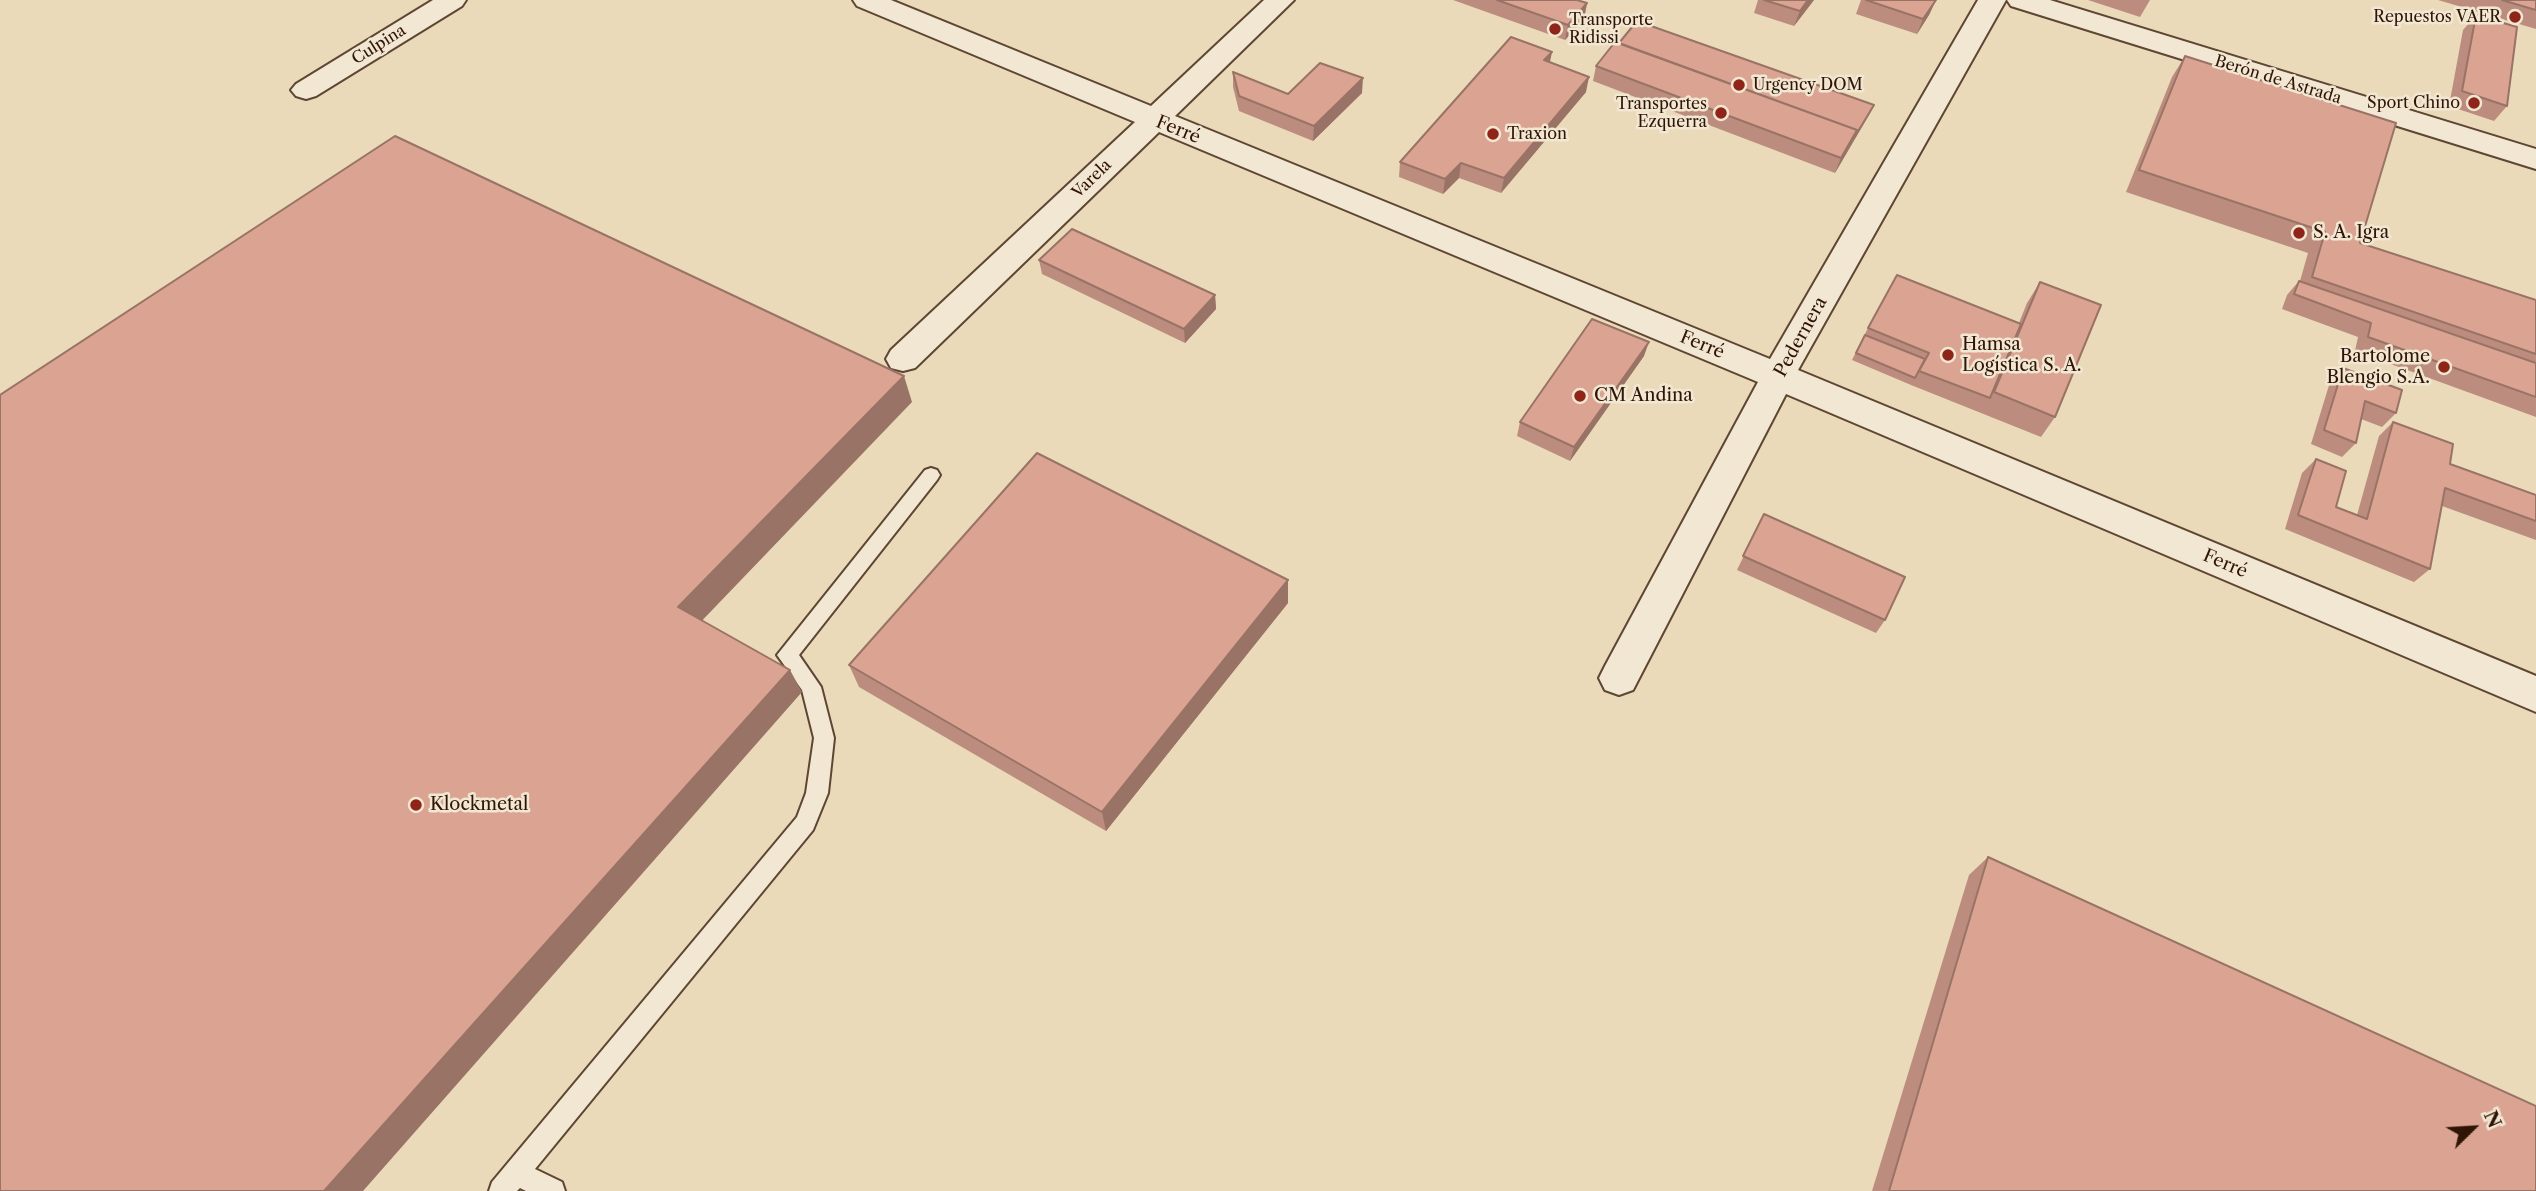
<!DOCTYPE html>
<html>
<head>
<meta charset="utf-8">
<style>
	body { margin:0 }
	#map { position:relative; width:2536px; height:1191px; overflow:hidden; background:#eadaba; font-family:"Libre Caslon Text",serif }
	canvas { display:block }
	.north { position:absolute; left:2438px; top:1093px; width:70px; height:70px; -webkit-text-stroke:5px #f1e7d2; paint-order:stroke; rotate:66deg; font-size:19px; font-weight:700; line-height:28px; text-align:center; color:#301506 }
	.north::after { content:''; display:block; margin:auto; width:24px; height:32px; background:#301506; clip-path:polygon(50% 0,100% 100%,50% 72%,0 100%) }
</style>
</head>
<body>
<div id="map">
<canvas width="2536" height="1191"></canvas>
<div class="north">N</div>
</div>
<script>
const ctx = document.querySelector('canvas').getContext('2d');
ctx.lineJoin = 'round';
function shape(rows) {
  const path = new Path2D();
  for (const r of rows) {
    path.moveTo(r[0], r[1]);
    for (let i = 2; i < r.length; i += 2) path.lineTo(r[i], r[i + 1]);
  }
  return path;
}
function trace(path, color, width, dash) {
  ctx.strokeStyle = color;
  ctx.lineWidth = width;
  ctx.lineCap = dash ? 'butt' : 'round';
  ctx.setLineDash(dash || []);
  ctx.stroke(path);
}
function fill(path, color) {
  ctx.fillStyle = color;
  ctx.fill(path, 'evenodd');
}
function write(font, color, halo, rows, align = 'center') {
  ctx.font = font + ' "Libre Caslon Text",serif';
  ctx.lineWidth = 5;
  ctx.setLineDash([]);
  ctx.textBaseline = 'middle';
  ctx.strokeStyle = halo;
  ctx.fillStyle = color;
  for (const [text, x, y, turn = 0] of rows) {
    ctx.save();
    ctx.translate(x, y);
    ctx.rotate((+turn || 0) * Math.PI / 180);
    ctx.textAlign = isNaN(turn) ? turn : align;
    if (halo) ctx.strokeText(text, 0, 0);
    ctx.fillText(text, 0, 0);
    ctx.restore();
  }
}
const lane = shape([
	[931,468,937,470,940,475,937,480,799,655,821,687,834,738,828,793,813,830,535,1169,562,1182,565,1191,526,1191,520,1188,517,1191,489,1191,492,1182,797,817,806,793,814,738,802,690,777,655,925,470,931,468]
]);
const street = shape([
	[433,0,466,0,462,6,316,96,306,99,296,96,291,90,296,84,433,0],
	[853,0,891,0,1151,106,1264,0,1294,0,1175,116,1770,359,1978,0,2006,0,1798,370,2536,676,2536,712,1786,394,1633,690,1619,695,1605,690,1599,678,1605,666,1758,382,1159,132,915,368,903,371,891,368,886,359,891,350,1135,122,857,6,853,0],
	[2007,0,2050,0,2536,149,2536,169,2011,6,2007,0]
]);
trace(lane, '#5e4633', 4);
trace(street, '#5e4633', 4);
fill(lane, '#f1e7d2');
fill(street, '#f1e7d2');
fill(shape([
	[1453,0,1577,0,1587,3,1584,19,1565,40],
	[1758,0,1814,0,1794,26,1754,13],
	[1861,0,1936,0,1929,15,1917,34,1856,14],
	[2088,0,2150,0,2140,17],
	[2438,0,2536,0,2536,29],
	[2476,15,2507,106,2494,121,2449,106,2463,30],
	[2185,56,2360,243,2536,300,2536,417,2355,351,2358,337,2282,309,2287,295,2299,281,2300,281,2308,253,2126,192,2172,77],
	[1550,62,1586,92,1501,193,1459,178,1443,194,1399,177,1400,162],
	[1596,66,1870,113,1835,173,1593,81],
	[1233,72,1288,94,1362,93,1313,141,1239,111,1233,87],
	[1039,260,1215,295,1216,309,1185,343,1042,274],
	[2040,282,2055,417,2041,437,1911,385,1852,360,1868,328,2019,323,2027,303],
	[1644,356,1570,461,1517,436,1520,422],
	[2343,368,2396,413,2382,427,2361,419,2356,443,2342,457,2311,444,2330,382],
	[2393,422,2450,464,2536,495,2536,540,2442,506,2430,569,2414,582,2285,529,2302,473,2316,459,2336,507,2357,515,2379,436],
	[1764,514,1885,620,1876,633,1737,570],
	[1288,603,1106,831,859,687,849,665],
	[1988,857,2536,1191,1872,1191,1969,875]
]), '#bc8d7e');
fill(shape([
	[1808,0,1814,0,1794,26,1800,11],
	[1936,0,1929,15,1917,34,1923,19],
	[1587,3,1584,19,1565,40,1568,25],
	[1552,52,1549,67,1544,60],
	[1589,77,1586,92,1501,193,1504,178],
	[1363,78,1362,93,1313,141,1314,126],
	[1874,105,1870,113,1835,173,1841,158],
	[1461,163,1459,178,1443,194,1445,179],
	[1215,295,1216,309,1185,343,1184,329],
	[1649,342,1644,356,1570,461,1574,447],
	[904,376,912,402,693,630,678,607],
	[1288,580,1288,603,1106,831,1102,812],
	[790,670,802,692,363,1191,324,1191]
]), '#997366');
const building = shape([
	[1497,0,1577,0,1587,3,1568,25,1497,0],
	[1764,0,1808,0,1800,11,1764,0],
	[1866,0,1936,0,1923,19,1866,0],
	[2502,0,2536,0,2536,10,2502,0],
	[2476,15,2517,27,2507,106,2462,91,2476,15],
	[1637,21,1874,105,1854,138,1857,130,1619,43,1637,21],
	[1511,37,1552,52,1544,60,1589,77,1504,178,1461,163,1445,179,1400,162,1511,37],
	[1615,42,1857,130,1841,158,1596,66,1615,42],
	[2185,56,2396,123,2360,243,2536,300,2536,354,2312,277,2325,232,2139,170,2185,56],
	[1320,63,1363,78,1314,126,1239,96,1233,72,1288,94,1320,63],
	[395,136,904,376,678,607,790,670,324,1191,0,1191,0,395,395,136],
	[1072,229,1215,295,1184,329,1039,260,1072,229],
	[1897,275,2021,324,1990,398,1919,371,1929,353,1868,328,1897,275],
	[2299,281,2536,363,2536,397,2368,337,2371,323,2294,294,2299,281],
	[2040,282,2101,305,2055,417,1994,392,2040,282],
	[1592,319,1649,342,1574,447,1520,422,1592,319],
	[1865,335,1925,359,1915,378,1856,353,1865,335],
	[2343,368,2402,390,2396,413,2365,401,2356,443,2324,430,2343,368],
	[2393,422,2453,444,2450,464,2536,495,2536,521,2445,488,2430,569,2298,515,2316,459,2346,471,2336,507,2367,519,2393,422],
	[1037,453,1288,580,1102,812,849,665,1037,453],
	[1764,514,1905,577,1885,620,1743,556,1764,514],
	[1988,857,2536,1106,2536,1191,1889,1191,1988,857]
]);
fill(building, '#dba492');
trace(building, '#997366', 2);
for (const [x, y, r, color] of [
	[2515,17,7,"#8f2418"],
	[1555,29,7,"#8f2418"],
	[1739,85,7,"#8f2418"],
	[2474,103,7,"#8f2418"],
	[1721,113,7,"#8f2418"],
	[1493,134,7,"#8f2418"],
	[2299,233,7,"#8f2418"],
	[1948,355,7,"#8f2418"],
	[2444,367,7,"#8f2418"],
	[1580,396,7,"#8f2418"],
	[416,805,7,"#8f2418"]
]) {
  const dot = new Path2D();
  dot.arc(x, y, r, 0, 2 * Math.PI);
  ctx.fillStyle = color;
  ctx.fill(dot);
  trace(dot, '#f1e7d2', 2.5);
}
write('16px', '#301506', '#f1e7d2', [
	["Repuestos VAER",2501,17],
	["Transporte",1569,20,"left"],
	["Ridissi",1569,38,"left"],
	["Urgency DOM",1753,85,"left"],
	["Sport Chino",2460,103],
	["Transportes",1707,104],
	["Ezquerra",1707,122],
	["Traxion",1507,134,"left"]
], 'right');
write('16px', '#301506', '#f1e7d2', [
	["Culpina",379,45,-32],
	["Berón de Astrada",2278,80,17],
	["Varela",1092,179,-44]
]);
write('18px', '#301506', '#f1e7d2', [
	["Ferré",1178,130,22],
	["Pedernera",1801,337,-61],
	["Ferré",1702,345,22],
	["Ferré",2225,564,23]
]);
write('18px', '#301506', '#f1e7d2', [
	["S. A. Igra",2313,233],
	["Hamsa",1962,345],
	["Logística S. A.",1962,366],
	["Bartolome",2430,357,"right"],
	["Blengio S.A.",2430,378,"right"],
	["CM Andina",1594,396],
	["Klockmetal",430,805]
], 'left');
</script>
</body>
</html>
